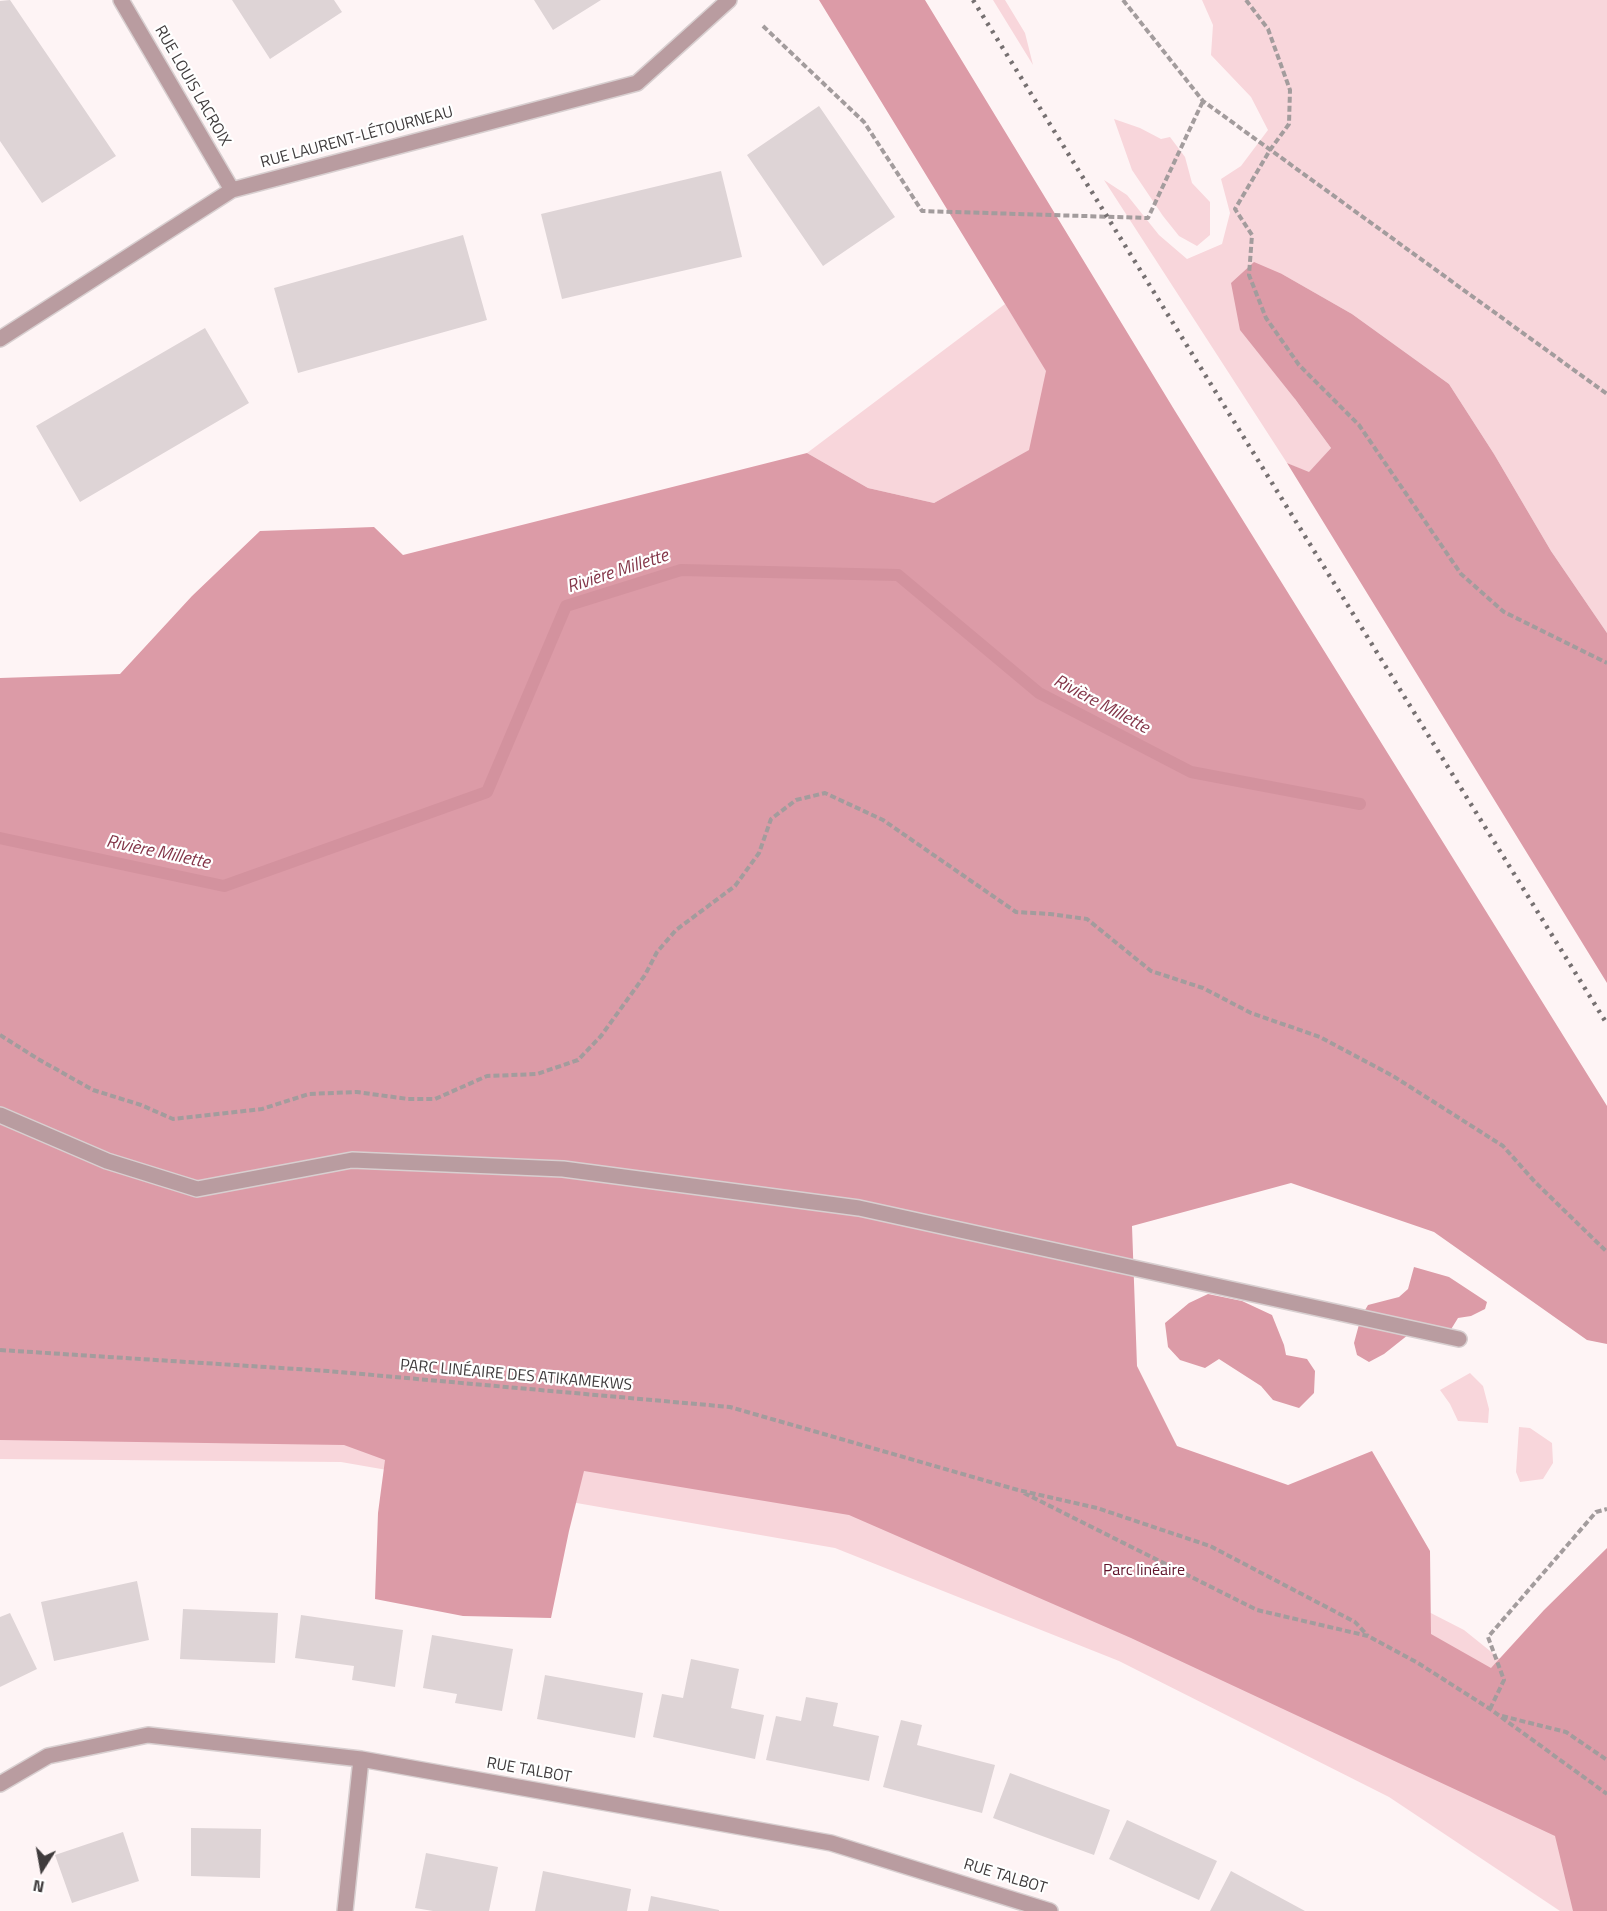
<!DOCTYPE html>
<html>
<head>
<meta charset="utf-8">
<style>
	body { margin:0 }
	#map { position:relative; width:1607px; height:1911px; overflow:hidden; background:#fef4f5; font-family:"Titillium Web",sans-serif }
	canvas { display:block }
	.north { position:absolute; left:12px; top:1839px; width:60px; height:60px; -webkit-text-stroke:4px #fff; paint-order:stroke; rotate:191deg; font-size:16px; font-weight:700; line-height:24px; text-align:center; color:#3f3b3c }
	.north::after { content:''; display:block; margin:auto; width:21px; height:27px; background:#3f3b3c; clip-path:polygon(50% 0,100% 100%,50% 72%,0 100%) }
</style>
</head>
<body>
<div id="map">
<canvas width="1607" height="1911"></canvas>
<div class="north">N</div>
</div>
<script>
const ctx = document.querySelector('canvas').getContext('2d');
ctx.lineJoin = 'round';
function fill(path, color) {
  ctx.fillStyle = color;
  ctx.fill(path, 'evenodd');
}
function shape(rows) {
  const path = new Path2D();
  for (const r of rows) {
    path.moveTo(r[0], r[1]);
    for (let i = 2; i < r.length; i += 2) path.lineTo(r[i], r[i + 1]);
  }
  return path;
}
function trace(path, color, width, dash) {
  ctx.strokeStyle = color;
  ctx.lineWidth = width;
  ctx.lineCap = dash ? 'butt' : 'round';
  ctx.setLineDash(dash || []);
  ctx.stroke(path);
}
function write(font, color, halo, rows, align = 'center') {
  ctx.font = font + ' "Titillium Web",sans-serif';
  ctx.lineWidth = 4.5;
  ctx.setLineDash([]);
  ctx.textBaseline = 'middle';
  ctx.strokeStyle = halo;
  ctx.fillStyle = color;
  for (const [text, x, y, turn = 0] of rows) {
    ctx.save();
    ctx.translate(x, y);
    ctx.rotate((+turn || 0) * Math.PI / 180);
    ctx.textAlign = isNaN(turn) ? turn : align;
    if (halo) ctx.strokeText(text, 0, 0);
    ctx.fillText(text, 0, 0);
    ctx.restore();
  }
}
fill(shape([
	[993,0,1005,0,1025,33,1033,65],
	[1202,0,1607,0,1607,633,1551,551,1494,454,1449,384,1352,314,1282,274,1295,399,1331,448,1309,473,1287,463,1104,180,1127,195,1159,235,1187,259,1222,244,1230,213,1221,179,1241,166,1268,130,1251,97,1211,55,1213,25],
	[1114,119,1140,128,1161,139,1170,137,1185,157,1192,183,1210,202,1210,235,1197,246,1179,236,1163,216,1132,170],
	[1005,304,1047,371,1030,450,934,503,868,488,807,453],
	[0,1315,1179,1484,1464,1630,1607,1745,1607,1911,1560,1911,1389,1797,1119,1661,835,1548,341,1462,0,1459],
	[1470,1373,1483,1386,1489,1409,1488,1423,1458,1421,1450,1404,1440,1390],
	[1519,1427,1530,1428,1552,1443,1553,1463,1543,1479,1520,1482,1516,1472]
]), '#f8d6db');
fill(shape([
	[819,0,925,0,1175,411,1607,1106,1607,1344,1587,1340,1434,1232,1291,1183,1132,1226,1137,1366,1177,1446,1288,1485,1372,1451,1430,1551,1431,1634,1491,1668,1544,1610,1607,1548,1607,1911,1573,1911,1555,1836,1131,1638,849,1515,584,1471,569,1531,551,1618,463,1616,375,1599,378,1513,385,1460,344,1445,0,1440,0,678,120,674,192,596,260,531,374,527,403,555,807,453,868,488,934,503,1029,450,1046,371],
	[1254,262,1282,274,1352,314,1449,384,1494,454,1551,551,1607,633,1607,983,1287,463,1309,472,1331,448,1295,399,1240,330,1231,283],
	[1414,1267,1449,1277,1487,1302,1485,1309,1471,1316,1458,1318,1450,1331,1418,1327,1384,1354,1369,1362,1357,1355,1354,1343,1361,1317,1368,1305,1399,1297,1408,1289],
	[1208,1294,1242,1301,1272,1315,1284,1345,1286,1355,1307,1359,1315,1371,1314,1393,1299,1408,1273,1400,1261,1386,1219,1359,1205,1368,1180,1360,1168,1347,1165,1323,1189,1303]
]), '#dc9ba7');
trace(shape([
	[0,838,224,886,487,792,566,606,681,570,898,575,1039,693,1191,772,1360,804]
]), '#d3929e', 12);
fill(shape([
	[10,0,116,156,42,203,0,141,0,1],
	[232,0,334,0,342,12,270,59],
	[534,0,601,0,553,30],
	[819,106,895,217,823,266,747,155],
	[721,171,742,257,562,299,541,214],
	[463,235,487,320,298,373,274,288],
	[205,328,249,403,80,502,36,426],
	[137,1581,149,1640,54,1661,41,1602],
	[183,1609,278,1613,275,1663,180,1659],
	[10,1613,37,1669,0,1687,0,1617],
	[301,1615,403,1630,395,1687,352,1680,354,1666,295,1658],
	[432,1635,513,1649,502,1711,455,1703,457,1694,423,1688],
	[691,1659,739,1669,731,1708,764,1715,755,1759,653,1737,662,1694,683,1698],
	[545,1675,643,1693,635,1738,537,1719],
	[806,1697,838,1703,833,1726,879,1736,869,1781,766,1760,776,1716,801,1721],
	[901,1720,922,1725,917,1745,995,1765,982,1813,883,1787],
	[1010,1773,1110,1810,1094,1855,993,1818],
	[1127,1820,1217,1861,1199,1900,1109,1859],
	[191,1828,261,1829,260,1878,191,1876],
	[123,1832,139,1881,72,1903,55,1855],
	[426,1853,498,1867,489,1911,433,1911,415,1908],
	[543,1871,631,1889,627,1911,535,1911],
	[1231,1871,1305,1911,1210,1911],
	[651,1896,719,1910,719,1911,648,1911]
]), '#ded4d6');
const service = shape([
	[0,1115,107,1161,197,1189,352,1160,563,1169,859,1208,1459,1339]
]);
const minor = shape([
	[121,0,232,190],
	[0,339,232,190,637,83,729,0],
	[0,1784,48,1756,148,1735,361,1759,831,1843,1050,1911],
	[345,1911,361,1759]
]);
trace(service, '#d8cfd0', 18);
trace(minor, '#d8cfd0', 18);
trace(shape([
	[1123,0,1203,101,1607,394],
	[1246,0,1268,29,1290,90,1289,124,1270,150,1235,209,1252,235,1249,275,1266,318,1299,365,1359,425,1461,574,1504,612,1607,663],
	[763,26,864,122,922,211,1148,218,1203,101],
	[0,1035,38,1059,93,1090,141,1105,173,1119,262,1109,309,1094,357,1092,408,1099,435,1099,487,1076,537,1074,578,1060,601,1036,645,975,657,952,676,930,735,886,759,853,771,819,796,800,825,793,883,820,1016,912,1050,914,1087,919,1151,971,1203,988,1251,1013,1320,1037,1393,1076,1503,1146,1535,1182,1607,1252],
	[0,1350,328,1371,730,1407,1018,1490,1097,1508,1210,1546,1355,1622,1368,1636],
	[1024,1493,1257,1610,1368,1636,1418,1663,1490,1709,1607,1794],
	[1490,1709,1504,1680,1488,1637,1596,1512,1607,1509],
	[1502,1716,1566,1732,1607,1760]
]), '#a39c9d', 4, [6, 3]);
trace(service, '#b99ca0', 15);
trace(minor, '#b99ca0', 15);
trace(shape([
	[973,0,1607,1024]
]), '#767071', 4.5, [3, 6]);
write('16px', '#3f3b3c', '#fff', [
	["RUE LOUIS LACROIX",192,86,60],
	["RUE LAURENT-LÉTOURNEAU",357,138,-15],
	["PARC LINÉAIRE DES ATIKAMEKWS",516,1376,5],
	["RUE TALBOT",529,1771,10],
	["RUE TALBOT",1005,1877,17]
]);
write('16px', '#60142b', '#fff', [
	["Parc linéaire",1144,1571]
]);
write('italic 18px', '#843649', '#fff', [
	["Rivière Millette",618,572,-18],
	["Rivière Millette",1101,705,28],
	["Rivière Millette",158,853,12]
]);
</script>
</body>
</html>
